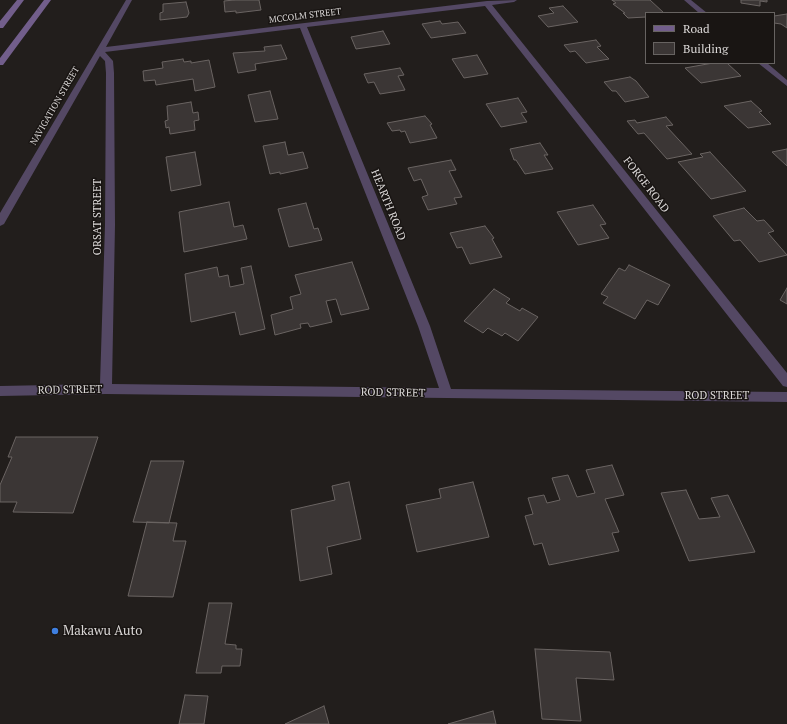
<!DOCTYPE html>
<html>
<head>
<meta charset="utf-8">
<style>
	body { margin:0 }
	#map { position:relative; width:787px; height:724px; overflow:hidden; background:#221e1c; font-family:"PT Serif",serif }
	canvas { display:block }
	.legend { position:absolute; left:645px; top:12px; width:130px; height:52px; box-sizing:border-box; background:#191513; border:1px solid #676361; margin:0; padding:5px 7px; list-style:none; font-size:12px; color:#dbd8d7 }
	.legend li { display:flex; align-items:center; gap:8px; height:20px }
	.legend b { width:20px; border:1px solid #676361 }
</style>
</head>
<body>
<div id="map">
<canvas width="787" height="724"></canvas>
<ul class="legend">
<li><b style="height:5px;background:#725e8b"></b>Road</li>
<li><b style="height:11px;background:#3b3635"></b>Building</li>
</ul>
</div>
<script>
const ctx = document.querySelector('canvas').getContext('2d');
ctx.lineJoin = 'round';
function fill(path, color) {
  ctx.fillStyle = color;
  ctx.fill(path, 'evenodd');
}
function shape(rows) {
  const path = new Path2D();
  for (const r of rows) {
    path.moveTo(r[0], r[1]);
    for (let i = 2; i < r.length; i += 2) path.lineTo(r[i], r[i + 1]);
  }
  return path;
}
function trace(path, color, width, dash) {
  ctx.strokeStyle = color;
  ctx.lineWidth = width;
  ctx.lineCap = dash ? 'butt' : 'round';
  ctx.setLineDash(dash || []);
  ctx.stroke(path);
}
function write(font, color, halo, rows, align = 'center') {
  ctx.font = font + ' "PT Serif",serif';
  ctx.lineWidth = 3;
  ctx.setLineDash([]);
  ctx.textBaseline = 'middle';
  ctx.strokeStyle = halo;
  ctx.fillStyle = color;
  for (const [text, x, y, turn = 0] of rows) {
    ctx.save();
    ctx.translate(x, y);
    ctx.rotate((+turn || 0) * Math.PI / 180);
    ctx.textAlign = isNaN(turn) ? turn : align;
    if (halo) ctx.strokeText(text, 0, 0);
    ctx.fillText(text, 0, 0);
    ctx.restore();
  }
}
const building = shape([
	[234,0,259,0,261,10,236,13,236,11,225,12,224,1,234,0],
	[612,0,650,0,664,13,646,13,646,17,628,18,623,13,625,13,613,4,616,3,612,0],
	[741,0,767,0,767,2,760,1,760,6,741,3,741,0],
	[186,2,189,13,187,17,160,20,160,13,163,12,163,4,186,2],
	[563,6,578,22,548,27,538,16,554,13,549,8,563,6],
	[787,14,787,28,781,24,774,23,774,16,787,14],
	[440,21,442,24,458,22,466,33,431,38,422,24,440,21],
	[383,31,390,44,356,49,351,37,383,31],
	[596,40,601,46,597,47,609,59,586,63,575,51,570,52,564,45,596,40],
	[281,45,287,59,255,64,256,70,238,73,233,53,265,51,264,47,281,45],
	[477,55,488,74,464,78,452,59,477,55],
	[183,59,184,62,191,61,191,63,209,60,215,87,195,91,193,79,156,85,155,80,144,81,143,71,163,68,162,62,183,59],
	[713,63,727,63,741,76,701,83,685,68,713,63],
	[400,68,404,75,398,76,405,90,380,94,374,82,368,83,364,74,400,68],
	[630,77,636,81,649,97,625,102,616,91,612,91,604,82,630,77],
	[270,91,278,119,255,122,248,95,270,91],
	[518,98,527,112,521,113,527,122,501,127,486,104,518,98],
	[751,101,762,111,759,112,771,124,748,128,724,106,751,101],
	[191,102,193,113,198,112,199,120,194,121,195,130,170,134,169,127,166,128,165,121,168,120,167,106,191,102],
	[425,116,432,124,430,125,437,138,410,143,405,131,401,132,400,130,392,131,387,123,425,116],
	[666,117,673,125,666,126,692,154,667,159,644,133,638,134,627,121,635,120,637,123,666,117],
	[285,142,288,155,303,152,308,168,280,174,280,172,270,174,263,146,285,142],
	[540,143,548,155,544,155,553,169,525,174,516,160,514,160,510,149,540,143],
	[787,149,787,166,772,152,787,149],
	[195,152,201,185,171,191,166,157,195,152],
	[710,152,746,191,711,199,678,162,703,157,700,154,710,152],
	[451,160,456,170,449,171,462,197,454,198,457,204,428,210,422,197,428,195,421,179,414,181,408,168,451,160],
	[229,202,234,227,243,225,247,239,184,252,179,212,229,202],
	[306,203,314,229,318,228,322,240,289,247,278,209,306,203],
	[593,205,606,224,600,225,609,238,578,245,557,212,593,205],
	[744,208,757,221,764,220,774,231,768,233,787,255,759,262,740,240,734,241,713,216,744,208],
	[485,226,494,238,492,239,502,257,470,264,462,247,457,248,450,233,485,226],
	[352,262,369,309,341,315,336,299,326,301,332,322,310,327,308,323,300,324,301,328,275,335,271,315,293,309,290,297,301,294,295,275,352,262],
	[629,265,670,285,658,305,647,300,635,319,603,303,608,297,601,294,619,268,625,271,629,265],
	[251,266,265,329,240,335,235,312,191,322,185,274,217,267,219,277,228,275,230,287,244,284,241,268,251,266],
	[787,288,787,304,780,300,787,288],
	[494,289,510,299,506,303,520,311,522,308,538,317,518,341,505,333,502,336,488,328,483,333,464,321,494,289],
	[16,437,98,437,73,513,13,512,17,502,0,502,0,485,12,457,8,457,16,437],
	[151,461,184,461,169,523,133,522,151,461],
	[612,465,624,495,605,499,619,532,612,533,619,551,549,565,542,543,534,545,525,516,533,514,528,498,544,495,547,503,560,500,552,478,568,475,577,497,595,493,586,470,612,465],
	[349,482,361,539,327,547,332,574,300,581,291,510,335,500,332,486,349,482],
	[473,482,489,537,417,552,406,505,441,498,439,489,473,482],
	[686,490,699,519,720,517,711,498,728,495,755,552,689,561,661,493,686,490],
	[147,522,177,523,173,541,186,541,173,597,128,596,147,522],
	[209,603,232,603,225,644,236,645,236,649,242,649,240,666,222,666,221,673,196,673,209,603],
	[535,649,610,652,614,680,576,678,581,721,542,719,535,649],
	[185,695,208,696,204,724,179,724,185,695],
	[324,706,329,724,285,724,324,706],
	[493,711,496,724,448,724,493,711]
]);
fill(building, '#3b3635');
trace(building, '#6a6462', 1);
fill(shape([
	[126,0,132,0,106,47,487,1,517,0,514,2,492,5,787,373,787,387,783,386,485,6,307,27,430,326,451,389,787,392,787,402,106,394,0,396,0,386,100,384,105,225,106,73,105,61,100,56,4,224,0,226,0,213,126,0],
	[300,28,418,326,439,388,112,384,115,225,114,73,113,61,105,52,300,28],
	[684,0,691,0,707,13,699,13,684,0],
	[758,63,767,63,787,80,787,86,758,63]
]), '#544864');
fill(shape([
	[17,0,24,0,3,28,0,28,0,21,17,0],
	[44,0,51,0,3,65,0,65,0,58,44,0]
]), '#725e8b');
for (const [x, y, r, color] of [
	[55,631,4,"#3f7fe0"]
]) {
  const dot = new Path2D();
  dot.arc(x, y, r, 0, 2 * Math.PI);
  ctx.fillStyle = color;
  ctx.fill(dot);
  trace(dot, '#191513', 1.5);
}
write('9px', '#dbd8d7', '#191513', [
	["MCCOLM STREET",305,16,-7],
	["NAVIGATION STREET",55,106,-60]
]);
write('11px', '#dbd8d7', '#191513', [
	["FORGE ROAD",646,185,52],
	["HEARTH ROAD",388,205,68],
	["ORSAT STREET",98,217,-90],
	["ROD STREET",70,390,-1],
	["ROD STREET",393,393,1],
	["ROD STREET",717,396]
]);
write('13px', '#dbd8d7', '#191513', [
	["Makawu Auto",63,631]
], 'left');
</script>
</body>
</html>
